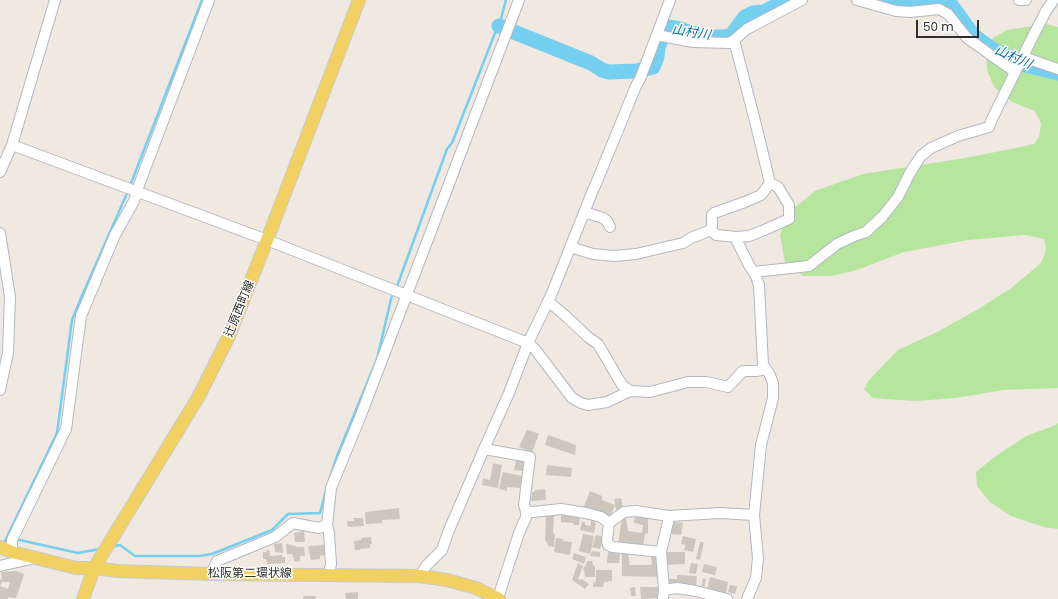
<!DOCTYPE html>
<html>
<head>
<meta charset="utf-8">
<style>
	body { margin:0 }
	#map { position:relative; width:1058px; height:599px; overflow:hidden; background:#efe9e1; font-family:Poppins,sans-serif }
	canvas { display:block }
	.scale { position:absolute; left:916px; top:20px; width:63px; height:18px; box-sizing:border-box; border:2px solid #2e2e2e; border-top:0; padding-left:5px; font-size:12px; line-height:14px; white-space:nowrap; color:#2e2e2e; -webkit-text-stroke:3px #fff; paint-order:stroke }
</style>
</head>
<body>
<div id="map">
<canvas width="1058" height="599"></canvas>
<div class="scale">50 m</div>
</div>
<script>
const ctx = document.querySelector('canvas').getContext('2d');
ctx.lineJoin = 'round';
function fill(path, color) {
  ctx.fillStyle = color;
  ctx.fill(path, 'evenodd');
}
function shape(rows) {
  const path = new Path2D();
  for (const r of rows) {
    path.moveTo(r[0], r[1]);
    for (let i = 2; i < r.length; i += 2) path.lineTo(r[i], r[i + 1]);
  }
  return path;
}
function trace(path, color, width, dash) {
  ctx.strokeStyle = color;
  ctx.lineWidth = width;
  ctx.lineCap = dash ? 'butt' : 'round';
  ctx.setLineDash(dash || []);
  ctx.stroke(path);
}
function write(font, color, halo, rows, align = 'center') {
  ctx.font = font + ' Poppins,"Noto Sans JP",sans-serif';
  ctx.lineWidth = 3;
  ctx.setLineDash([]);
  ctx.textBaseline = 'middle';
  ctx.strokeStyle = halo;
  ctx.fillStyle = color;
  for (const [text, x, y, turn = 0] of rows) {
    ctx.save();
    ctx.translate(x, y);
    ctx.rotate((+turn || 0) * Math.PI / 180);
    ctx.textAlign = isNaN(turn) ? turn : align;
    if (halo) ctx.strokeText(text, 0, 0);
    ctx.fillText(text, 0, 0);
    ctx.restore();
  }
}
fill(shape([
	[1046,24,1058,27,1058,388,1003,390,956,398,915,401,873,398,864,389,869,380,898,350,935,333,975,311,1010,289,1040,264,1045,254,1046,247,1044,239,1025,235,968,240,904,252,854,271,830,276,803,276,785,262,780,235,787,214,815,191,863,174,965,158,1016,148,1034,144,1039,137,1041,124,1035,111,1012,102,994,87,987,70,986,53,993,38,1007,30],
	[1058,423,1058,529,1044,527,1011,516,990,502,977,486,976,472,993,458,1026,436,1056,425]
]), '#b6e59e');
trace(shape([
	[130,186,202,0],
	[396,289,399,281,447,149,452,143,495,33,499,26,506,0],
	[329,481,337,456,377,359,391,299,393,293],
	[15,539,78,553,100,549],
	[3,545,57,433,72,320,81,298,128,191],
	[111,547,120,545,135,556,199,556,212,554,272,530,288,514,320,513,327,486]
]), '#75cff0', 2.5);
trace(shape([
	[888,0,901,4,918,3,940,0],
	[941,0,949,2,973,35,992,49,1025,65,1058,73],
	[499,26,591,63,602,70,609,72,636,71,653,67,657,57,658,47,667,27,676,28,698,35,710,37,723,37,731,36,745,17,753,13,764,12,787,0]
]), '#75cff0', 15);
fill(shape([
	[527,430,529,430,539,434,532,452,519,447],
	[548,435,576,445,575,455,545,445],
	[516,460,524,461,523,471,514,470],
	[493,463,502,465,498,488,482,485,483,478,490,480],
	[547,465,572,468,571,477,546,475],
	[503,472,522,476,520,488,507,487,507,491,499,489],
	[545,489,546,500,531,501,530,498,532,498,532,492,535,492,535,490],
	[590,491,602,496,602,500,615,505,611,516,583,509],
	[621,498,623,508,616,510,614,499],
	[399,508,400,519,382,520,382,523,366,524,365,512],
	[561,513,580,515,579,525,574,525,573,523,561,522],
	[546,514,554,515,553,533,555,534,554,547,548,546,547,542,545,541],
	[635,515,648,516,648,533,645,534,643,546,618,544,622,518,626,518,628,531,642,533,643,525,634,523],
	[353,518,363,518,364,526,348,527,347,521,354,521],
	[591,520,596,523,594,533,580,530,582,522,585,522,585,525,591,526],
	[674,522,683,523,681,535,670,534],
	[304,531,305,542,295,542,294,533],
	[583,534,594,536,590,554,579,551],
	[596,535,604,537,600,549,592,547],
	[683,536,696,539,693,552,684,550,686,545,681,544],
	[371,537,372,544,370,544,370,548,360,549,360,550,355,550,354,541,361,540,361,538],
	[556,538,563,539,563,541,572,542,570,555,554,552],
	[700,542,704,542,700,560,696,559],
	[282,543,283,553,275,552,274,544],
	[286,544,296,546,297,547,304,547,305,556,300,556,300,561,295,562,292,554,287,554],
	[325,545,326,555,320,556,320,559,311,560,308,546],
	[266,550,269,550,270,556,282,555,282,557,285,557,285,563,267,564,266,559,263,559,263,552,267,552],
	[592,551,600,552,600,557,590,556],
	[608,551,615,551,615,554,620,554,619,563,607,563],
	[665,552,685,552,685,564,665,565],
	[574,553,586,557,584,564,572,559],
	[622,553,628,554,630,565,652,565,651,555,658,555,658,577,622,576],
	[587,561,592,561,593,565,595,566,595,577,585,577,584,570,583,570,584,567,586,565],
	[578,563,583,566,578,579,581,580,582,579,589,584,585,589,572,580],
	[691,563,698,564,696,574,689,573],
	[704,564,717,567,715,575,702,572],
	[596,570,612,570,612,581,604,582,603,587,593,587,593,583,596,581],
	[17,571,24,574,17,596,15,598,8,597,8,599,0,599,0,586,8,589,10,582,2,582,0,586,0,580,2,578,1,572],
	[677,575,697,576,696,585,669,585,667,579,677,579],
	[710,577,728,582,726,593,707,590],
	[703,578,706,579,704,589,701,588],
	[730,585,737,586,735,594,728,592],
	[635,587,636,596,631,596,630,588],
	[640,587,658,587,658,598,641,599],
	[358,592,358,599,346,599,345,593],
	[304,596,315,596,316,599,303,599]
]), '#cbc7bf');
const minor = shape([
	[857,0,896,11,910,12,939,9,948,14,967,38,1015,72],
	[1019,0,1026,0],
	[657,35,693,42,729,43,734,40,747,29,802,0],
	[734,40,756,125,770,183],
	[1023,57,1058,69],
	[12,145,267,240,528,343,534,348,572,398,581,403,588,405,607,402,630,391,650,392,688,382,706,382,728,387,743,371,756,371,766,369],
	[0,172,12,145,55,0],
	[584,213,591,214,603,218,607,221,610,227],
	[711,230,716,235,736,237,749,236,762,231,789,219,789,205,778,187,770,183],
	[711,230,712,225,712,215,714,213,745,202,761,195,770,183],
	[0,233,10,297,8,353,0,390],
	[736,237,737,241,749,265,756,276,759,285,763,365,769,373,773,383,773,398,761,445,754,515,758,558,756,578,747,599],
	[570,247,593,254,614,256,636,254,683,243,691,238,711,230],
	[754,272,809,266,837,244,854,236,866,232,883,216,898,197,911,171,921,156,931,148,958,136,989,127,992,119,1031,40,1046,11,1053,1],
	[548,301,568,318,588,337,598,344,622,385,630,391],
	[484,449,490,450,530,457,524,505,526,511,526,517,519,533,498,598],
	[526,511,533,512,561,509,586,513,601,517,609,523],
	[12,552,12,540,66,429,81,316,115,235,134,201,139,185,209,0],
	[661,552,613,547,608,545,607,540,609,523,624,512,636,511,669,516,720,513,754,515],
	[0,566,35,558],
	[211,574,217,561,275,537,293,523,319,528,327,525],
	[329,574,331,564,329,533,327,525,331,488,361,415,519,0],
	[420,576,426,566,442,550,449,530,484,449,509,393,528,343,552,293,593,190,595,186,636,86,640,79,670,0],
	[664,590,677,588,696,591,727,599],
	[663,599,664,590,661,552,668,522,669,516]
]);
const major = shape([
	[0,547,12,552,76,568,94,568,118,571,211,574,420,576,447,580,476,588,499,599],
	[83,599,94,568,199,396,229,336,267,240,359,0]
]);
trace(minor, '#b4b7c1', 12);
trace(major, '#c9c9c9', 14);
trace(minor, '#fff', 10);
trace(major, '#f2d163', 12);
write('12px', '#2e2e2e', '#fff', [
	["辻原西町線",240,309,-68],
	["松阪第二環状線",250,574]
]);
write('italic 13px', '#0d6fa3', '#fff', [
	["山村川",691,33,9],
	["山村川",1013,58,24]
]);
</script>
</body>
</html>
